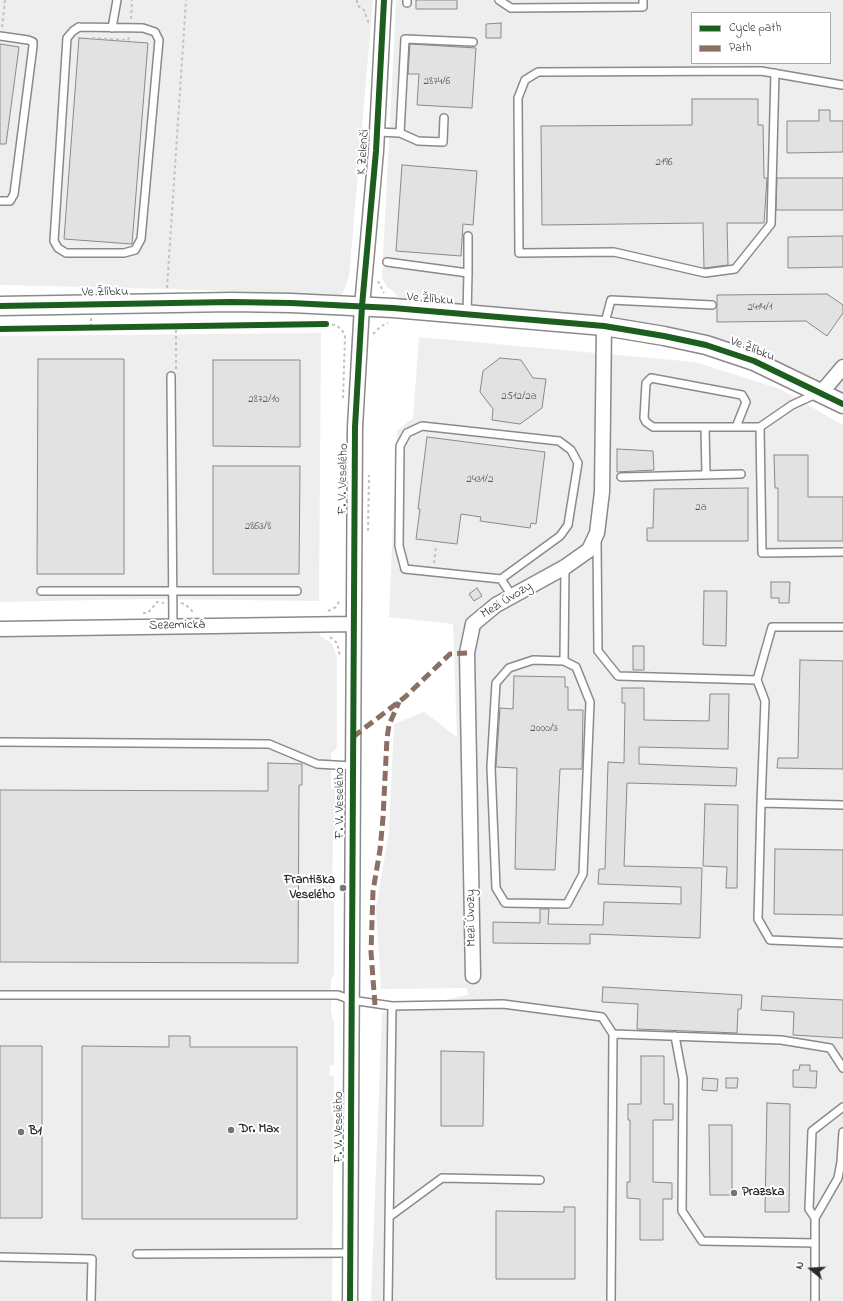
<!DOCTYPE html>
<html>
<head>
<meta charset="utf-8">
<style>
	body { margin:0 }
	#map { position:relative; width:843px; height:1301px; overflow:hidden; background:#fff; font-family:"Indie Flower",sans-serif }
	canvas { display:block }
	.legend { position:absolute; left:691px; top:12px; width:140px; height:52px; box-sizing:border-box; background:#fff; border:1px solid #aaa; margin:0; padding:5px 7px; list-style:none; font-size:12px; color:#2b2b2b }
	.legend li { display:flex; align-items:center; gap:8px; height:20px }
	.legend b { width:20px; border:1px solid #aaa }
	.north { position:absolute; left:791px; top:1249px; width:40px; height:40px; -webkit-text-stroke:3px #fff; paint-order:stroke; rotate:288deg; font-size:11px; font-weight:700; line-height:16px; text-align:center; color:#2b2b2b }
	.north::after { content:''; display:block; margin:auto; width:14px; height:18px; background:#2b2b2b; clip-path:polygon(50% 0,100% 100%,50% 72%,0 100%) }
</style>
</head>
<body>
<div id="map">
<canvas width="843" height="1301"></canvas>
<ul class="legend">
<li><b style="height:5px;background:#1b5e20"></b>Cycle path</li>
<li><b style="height:5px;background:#8d6e63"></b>Path</li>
</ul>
<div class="north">N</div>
</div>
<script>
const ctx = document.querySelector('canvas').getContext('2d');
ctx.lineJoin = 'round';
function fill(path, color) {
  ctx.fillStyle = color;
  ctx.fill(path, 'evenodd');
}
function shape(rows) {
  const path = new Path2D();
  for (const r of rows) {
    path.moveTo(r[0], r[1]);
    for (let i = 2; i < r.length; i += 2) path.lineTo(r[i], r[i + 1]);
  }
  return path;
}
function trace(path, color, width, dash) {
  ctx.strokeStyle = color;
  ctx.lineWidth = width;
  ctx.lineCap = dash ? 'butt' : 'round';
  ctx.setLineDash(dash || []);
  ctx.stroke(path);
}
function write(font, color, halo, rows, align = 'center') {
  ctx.font = font + ' "Indie Flower",sans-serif';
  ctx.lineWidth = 4;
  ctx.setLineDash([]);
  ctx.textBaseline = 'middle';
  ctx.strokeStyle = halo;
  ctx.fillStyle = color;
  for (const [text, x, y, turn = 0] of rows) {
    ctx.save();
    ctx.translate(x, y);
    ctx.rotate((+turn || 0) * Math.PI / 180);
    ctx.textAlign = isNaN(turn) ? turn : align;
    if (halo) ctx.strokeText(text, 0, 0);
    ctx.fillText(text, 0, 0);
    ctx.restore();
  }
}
fill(shape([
	[0,0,373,0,349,277,342,295,169,289,0,285],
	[396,0,843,0,843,393,771,359,666,328,401,300,393,291,387,287,382,278],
	[692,13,830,13,830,63,692,63],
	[321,333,319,601,145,599,0,602,0,336],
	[419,337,695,362,780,389,843,425,843,1301,371,1301,382,1013,468,995,467,988,381,989,376,907,389,832,394,724,424,712,457,737,453,624,389,617,397,431,413,418],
	[320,631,320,636,332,643,337,658,337,744,336,749,331,753,331,788,335,789,335,832,333,836,332,900,334,903,334,975,331,979,331,1012,334,1023,334,1065,330,1065,329,1075,334,1076,332,1301,0,1301,0,636]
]), '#eee');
const building = shape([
	[416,0,457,0,457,9,416,9,416,0],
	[501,23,501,38,486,38,486,24,501,23],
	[79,38,148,43,132,244,64,239,79,38],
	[0,44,19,47,6,144,0,144,0,44],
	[410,44,476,48,472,108,417,105,419,74,408,74,410,44],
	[692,99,758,99,758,125,763,125,764,178,767,178,764,223,727,223,728,265,704,268,703,223,542,225,541,126,692,125,692,99],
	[819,110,830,110,830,121,843,121,843,152,787,153,787,121,819,121,819,110],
	[402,165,477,171,473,225,463,224,461,256,396,251,402,165],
	[777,178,843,178,843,210,776,210,777,178],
	[843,236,843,267,788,268,788,237,843,236],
	[827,294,843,305,843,313,827,336,806,321,717,322,717,295,827,294],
	[500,358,521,360,533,378,546,379,542,408,520,424,492,420,493,409,480,392,483,371,500,358],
	[38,359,124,359,124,574,37,574,38,359],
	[213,360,300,360,300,447,213,446,213,360],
	[427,437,545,452,536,524,531,523,530,528,480,521,481,517,461,514,457,544,416,539,420,509,418,509,427,437],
	[617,449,653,451,654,470,617,472,617,449],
	[774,455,808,455,808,497,843,497,843,541,778,541,778,488,775,488,774,455],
	[213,466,300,466,299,574,213,574,213,466],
	[748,488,748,541,647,541,647,528,653,528,654,489,748,488],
	[771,582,790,582,789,603,779,603,779,598,771,598,771,582],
	[477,588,482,596,474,601,469,594,477,588],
	[704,591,727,591,726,646,703,645,704,591],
	[633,646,644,646,644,670,633,670,633,646],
	[800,660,843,661,843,769,777,768,778,758,798,758,800,660],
	[514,676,565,677,565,687,568,687,568,710,583,710,582,769,560,769,555,870,515,869,517,768,496,767,500,708,513,709,514,676],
	[622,688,644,688,644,720,709,721,710,694,729,694,728,749,639,747,639,764,737,768,736,786,627,783,624,866,702,868,700,938,590,934,590,944,493,943,493,922,540,923,540,909,549,909,548,924,603,925,604,902,681,904,681,887,598,884,599,869,605,869,608,762,624,763,625,703,622,703,622,688],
	[268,763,302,764,302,785,299,785,298,963,0,962,0,790,268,791,268,763],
	[705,804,738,805,737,888,726,888,727,867,703,866,705,804],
	[775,849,843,850,843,915,774,914,775,849],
	[603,987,742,995,741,1009,738,1009,737,1033,637,1029,638,1004,602,1002,603,987],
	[762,996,843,1000,843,1038,793,1035,794,1012,761,1010,762,996],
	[169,1036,190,1036,190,1047,297,1047,297,1219,82,1219,82,1046,169,1047,169,1036],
	[0,1046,42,1046,42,1218,0,1218,0,1046],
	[441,1051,484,1052,483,1126,441,1126,441,1051],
	[641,1056,664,1056,664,1104,673,1104,673,1120,653,1120,653,1182,672,1183,672,1199,663,1199,663,1240,640,1240,640,1199,627,1198,627,1182,630,1182,630,1120,628,1120,628,1104,641,1104,641,1056],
	[800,1065,810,1065,810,1071,817,1071,816,1088,793,1087,793,1070,799,1070,800,1065],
	[703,1078,718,1079,717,1091,702,1090,703,1078],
	[726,1078,738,1078,737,1088,726,1088,726,1078],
	[767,1103,790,1104,789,1212,765,1212,767,1103],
	[709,1125,732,1125,732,1195,710,1195,709,1125],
	[564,1207,575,1207,575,1279,496,1279,496,1211,564,1212,564,1207]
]);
fill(building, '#e2e2e2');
trace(building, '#8a8a8a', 1);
const service = shape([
	[499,0,511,8,643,7,643,0],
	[407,3,407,0],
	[79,27,143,28,155,32,159,40,141,239,135,250,124,253,66,253,58,248,54,241,67,38,73,31,79,27],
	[112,28,117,0],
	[0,36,28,40,33,42,33,46,14,194,10,201,0,201],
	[775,73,771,224,735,269,705,273,614,252,519,253,518,98,525,80,538,72,761,71,842,85,843,85],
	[377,132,400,133,405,39,473,42],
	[400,133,418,141,443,142,444,118],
	[387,262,468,273,467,314],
	[468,273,468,236],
	[604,326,611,300,712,305],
	[171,376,173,626],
	[816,394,792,405,760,427,762,553,843,552],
	[705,427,706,475],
	[736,427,746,402,742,395,651,378,646,383,644,418,646,422,653,427,760,427],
	[621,477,741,474],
	[597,541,598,651,618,676,757,680],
	[501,579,560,536,568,525,578,463,571,450,559,441,422,426,407,433,400,446,399,546,405,569,501,579,512,596],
	[41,591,297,591],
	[843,627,772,627,757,680,765,701,761,803,843,805],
	[564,661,533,660,509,668,496,683,491,767,496,888,505,903,567,904,583,874,590,702,576,667,564,661,565,567],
	[0,742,269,744,317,764,352,766],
	[761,803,758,919,770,940,843,943],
	[0,995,338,995,351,1000,392,1006,388,1301],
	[392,1006,503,1004,602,1017,613,1034,781,1040,830,1048,843,1068],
	[675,1036,683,1079,682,1211,702,1241,815,1243],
	[389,1217,442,1178,540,1180],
	[815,1218,809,1209,812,1131,843,1107],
	[137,1254,350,1253],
	[0,1257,92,1259,91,1301],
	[611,1301,613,1034],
	[815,1301,815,1218,838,1178,841,1162,843,1132]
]);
const minor = shape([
	[820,392,827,386,843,367],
	[0,629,353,624],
	[473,976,467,653,473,624,496,605,565,567,589,550,597,533,602,492,604,326],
	[350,1301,355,427,362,306,376,151,384,0]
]);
const tertiary = shape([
	[0,306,231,302,291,303,393,308,604,326,664,336,706,345,754,361,843,404]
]);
trace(service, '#8a8a8a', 10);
trace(minor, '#8a8a8a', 17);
trace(tertiary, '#8a8a8a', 21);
trace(shape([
	[357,0,357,5,364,10,369,24],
	[131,19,132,0],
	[2,27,5,0],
	[92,38,128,40,129,37],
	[378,281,384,293],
	[167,288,186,0],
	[91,318,91,328],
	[326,324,336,325,342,330,345,336,343,398],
	[373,334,381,326,388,323],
	[176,369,176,326],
	[368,531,369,475],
	[434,563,436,547],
	[181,603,185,604,194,613],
	[328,611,336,607,340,600],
	[143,613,148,613,157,602,164,603],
	[330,637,337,643,340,656]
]), '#c2c2c2', 2, [3, 3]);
trace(service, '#fff', 7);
trace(minor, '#fff', 14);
trace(tertiary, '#fff', 18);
trace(shape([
	[353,737,405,697,450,654,467,653],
	[375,1005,371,952,373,891,380,850,383,818,387,738,389,725,399,702]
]), '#8d6e63', 5, [10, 5]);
trace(shape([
	[0,306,231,302,291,303,393,308,604,326,664,336,706,345,754,361,843,404],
	[0,329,326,324],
	[350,1301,355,427,362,306,376,151,384,0]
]), '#1b5e20', 6);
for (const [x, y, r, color] of [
	[343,888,4,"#757575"],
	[231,1130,4,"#757575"],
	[21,1132,4,"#757575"],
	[734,1193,4,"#757575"]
]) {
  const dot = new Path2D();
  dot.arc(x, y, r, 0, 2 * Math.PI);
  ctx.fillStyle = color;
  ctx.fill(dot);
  trace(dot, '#fff', 1.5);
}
write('11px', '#595959', null, [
	["2874/6",437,82],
	["2196",664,163],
	["2414/1",760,308],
	["2512/2a",519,397],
	["2872/10",264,400],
	["2431/2",480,480],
	["2a",701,508],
	["2863/8",258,527],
	["2000/3",544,729]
]);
write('13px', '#2b2b2b', '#fff', [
	["K Zelenči",364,152,-86],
	["Ve Žlíbku",105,293,-1],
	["Ve Žlíbku",430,300,5],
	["Ve Žlíbku",752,350,21],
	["F. V. Veselého",344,479,-89],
	["Mezi Úvozy",507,601,-32],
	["Sezemická",177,626,-1],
	["F. V. Veselého",341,803,-90],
	["Mezi Úvozy",472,918,-91],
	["F. V. Veselého",340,1127,-90]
]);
write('bold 13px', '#2b2b2b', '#fff', [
	["Františka",335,881,"right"],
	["Veselého",335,896,"right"],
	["Dr. Max",239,1130],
	["B1",29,1132],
	["Prazska",742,1193]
], 'left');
</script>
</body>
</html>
